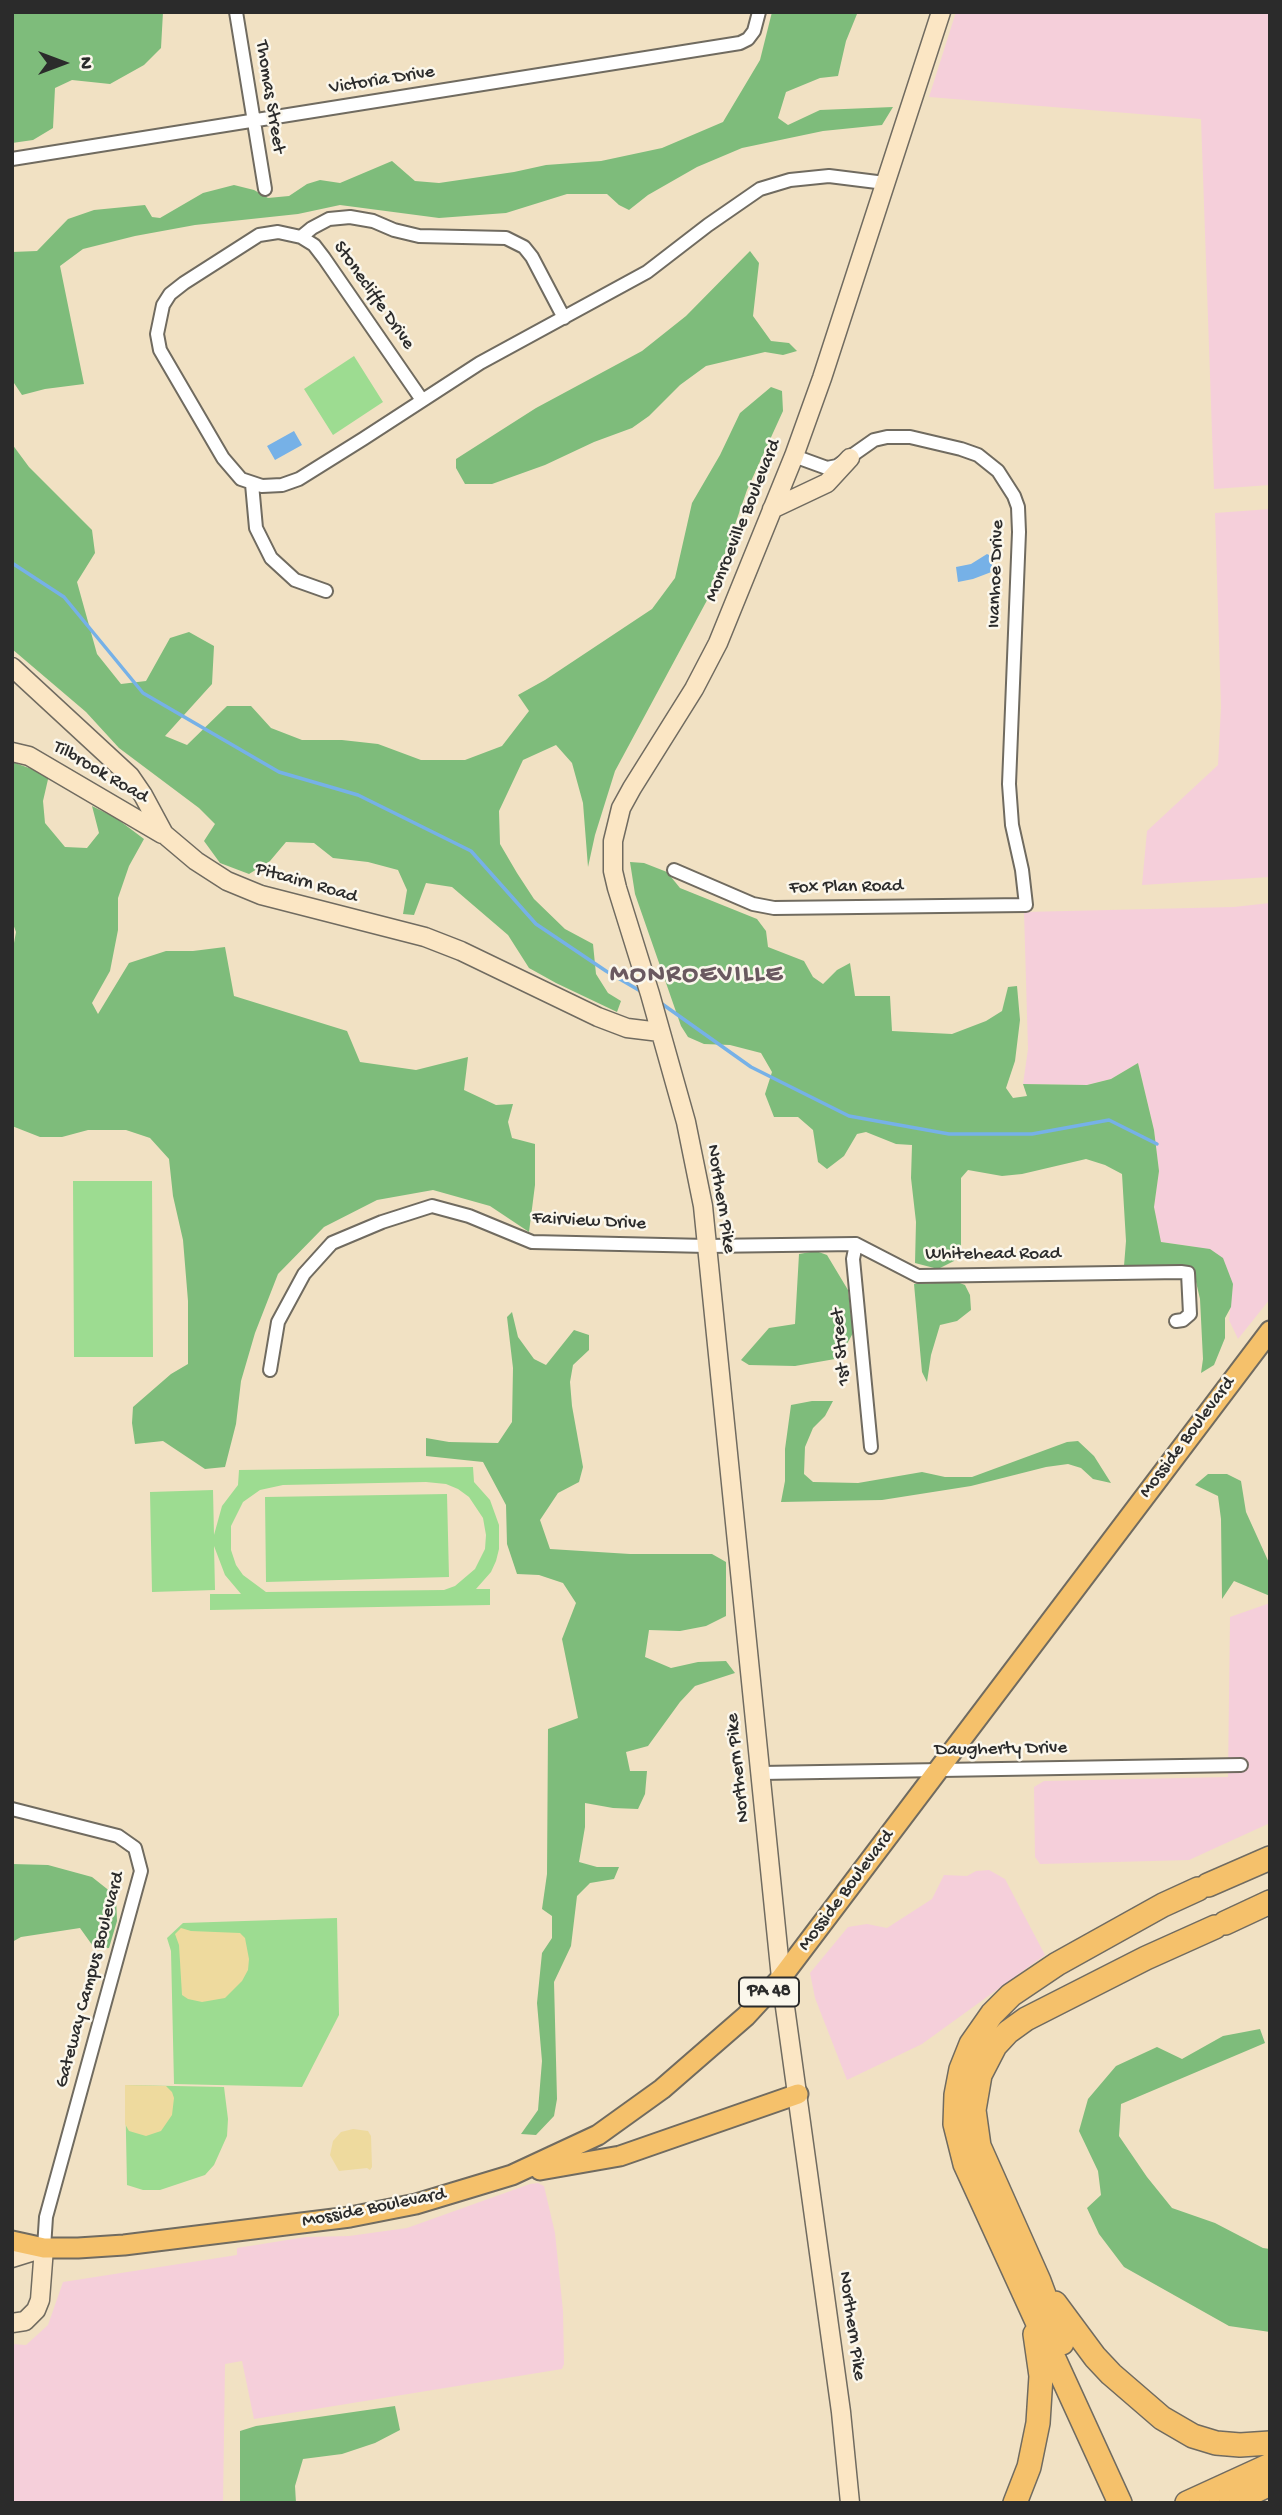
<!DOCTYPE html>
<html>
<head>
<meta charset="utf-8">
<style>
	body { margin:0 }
	#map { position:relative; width:1282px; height:2515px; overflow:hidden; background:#f1e1c3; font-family:"Gochi Hand",sans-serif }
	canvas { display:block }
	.frame { position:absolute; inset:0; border:14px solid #2b2b2b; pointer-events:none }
	.north { position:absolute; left:28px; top:28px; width:70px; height:70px; -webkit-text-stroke:5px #fbf7ec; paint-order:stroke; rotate:90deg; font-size:19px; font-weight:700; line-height:28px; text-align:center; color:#2b2b2b }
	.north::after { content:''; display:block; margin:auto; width:24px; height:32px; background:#2b2b2b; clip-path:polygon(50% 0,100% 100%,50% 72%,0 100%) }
</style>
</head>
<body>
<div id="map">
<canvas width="1282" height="2515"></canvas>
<div class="frame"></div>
<div class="north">N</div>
</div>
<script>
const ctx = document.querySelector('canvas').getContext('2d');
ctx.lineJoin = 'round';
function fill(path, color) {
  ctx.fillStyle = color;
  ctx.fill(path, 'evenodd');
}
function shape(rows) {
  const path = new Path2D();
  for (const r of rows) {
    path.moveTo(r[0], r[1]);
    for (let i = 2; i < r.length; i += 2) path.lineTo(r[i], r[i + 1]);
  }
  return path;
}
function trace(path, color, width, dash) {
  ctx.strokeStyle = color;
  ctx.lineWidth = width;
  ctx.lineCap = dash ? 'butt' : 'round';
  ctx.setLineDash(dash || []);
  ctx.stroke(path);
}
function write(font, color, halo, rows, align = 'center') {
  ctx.font = font + ' "Gochi Hand",sans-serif';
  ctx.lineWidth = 5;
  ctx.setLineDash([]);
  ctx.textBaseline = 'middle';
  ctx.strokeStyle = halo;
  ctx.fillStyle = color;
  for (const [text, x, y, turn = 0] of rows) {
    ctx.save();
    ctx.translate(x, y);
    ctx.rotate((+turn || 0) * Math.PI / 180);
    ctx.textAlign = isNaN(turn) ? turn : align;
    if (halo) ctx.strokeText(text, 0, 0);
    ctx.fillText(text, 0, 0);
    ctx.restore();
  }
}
fill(shape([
	[956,12,1270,12,1270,485,1214,489,1201,119,929,97],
	[1270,509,1270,877,1142,885,1147,831,1218,765,1221,707,1215,513],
	[1270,903,1270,1299,1238,1339,1229,1320,1233,1284,1196,1247,1161,1242,1154,1207,1159,1171,1154,1130,1138,1063,1111,1079,1087,1085,1023,1084,1028,1049,1024,912,1234,907],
	[1270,1603,1270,1823,1189,1860,1040,1864,1035,1857,1034,1787,1044,1781,1228,1777,1230,1617],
	[989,1870,1005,1879,1045,1955,922,2044,847,2080,815,1998,810,1973,848,1927,867,1924,887,1928,932,1899,944,1875,967,1876,976,1871],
	[538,2183,544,2186,555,2233,563,2311,564,2364,562,2369,254,2419,242,2361,225,2364,223,2503,12,2503,12,2344,26,2345,48,2325,63,2282,237,2255,237,2248,306,2237,349,2236,407,2228,530,2184]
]), '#f5cfda');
fill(shape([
	[354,356,383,402,333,435,304,389],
	[73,1181,152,1181,153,1357,74,1357],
	[473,1467,474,1482,490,1500,499,1525,499,1549,496,1561,491,1572,476,1589,490,1589,490,1605,210,1610,210,1594,241,1594,225,1575,214,1546,215,1590,152,1592,150,1492,213,1490,214,1535,222,1506,238,1485,239,1470],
	[426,1482,446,1484,458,1489,469,1497,483,1518,486,1535,485,1549,475,1569,455,1586,444,1590,266,1592,243,1575,236,1565,231,1550,231,1526,243,1502,260,1490,283,1485],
	[447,1494,449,1577,266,1582,265,1497],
	[337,1918,339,2015,302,2087,174,2084,171,1951,167,1938,183,1923],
	[125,2085,224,2087,228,2119,227,2136,214,2165,205,2175,160,2190,143,2190,127,2185]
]), '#9ddc91');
fill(shape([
	[12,12,163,12,161,48,144,65,110,84,72,80,55,88,53,128,33,140,12,143],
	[772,12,849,12,857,14,846,41,838,76,820,78,786,92,778,118,788,125,820,110,893,107,882,125,823,131,742,148,697,167,648,195,629,210,619,205,607,194,567,194,506,213,439,218,340,205,298,214,195,225,135,236,83,249,60,266,84,384,45,389,22,395,12,380,12,252,37,251,68,219,94,210,145,205,152,217,160,218,203,193,234,185,254,190,268,198,289,196,307,184,320,180,340,183,392,161,415,181,439,183,514,172,546,165,601,161,662,148,723,122,760,60],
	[750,251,759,263,753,316,771,341,789,343,797,351,783,355,765,352,706,366,680,385,649,416,632,428,594,442,545,465,492,484,465,484,456,468,456,459,536,408,642,351,686,316],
	[771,387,782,391,783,411,747,490,712,591,615,771,595,835,588,867,583,803,572,763,556,745,523,760,499,811,500,844,517,873,534,899,565,929,593,944,596,974,608,993,621,1001,617,1012,556,983,529,968,508,935,452,887,426,883,414,915,403,914,407,890,398,870,368,862,333,858,314,843,286,842,270,861,249,874,220,863,204,841,215,824,199,808,119,748,86,712,12,649,12,444,29,467,92,530,95,553,77,582,97,654,121,684,146,681,170,638,189,632,214,646,212,684,165,736,187,745,227,706,251,706,271,728,302,740,342,740,378,744,421,760,465,760,502,746,529,711,518,695,545,680,652,609,675,578,692,503,720,455,740,413],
	[12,762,49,775,43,801,45,823,65,847,87,848,99,833,92,806,116,818,144,839,129,866,118,898,118,930,110,971,92,1003,98,1014,129,963,166,951,193,951,225,947,234,996,347,1031,360,1062,416,1070,468,1057,464,1090,496,1105,513,1104,508,1122,512,1138,535,1144,535,1185,529,1232,490,1206,433,1190,377,1200,324,1227,278,1274,255,1333,241,1381,236,1424,225,1467,205,1469,163,1441,135,1444,132,1423,133,1407,171,1374,188,1364,188,1301,183,1240,173,1196,169,1159,150,1138,126,1130,88,1130,62,1137,40,1137,12,1126,12,954,16,932,12,921],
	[630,862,644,863,667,872,680,888,757,919,766,931,768,947,804,961,813,977,823,984,837,970,850,963,855,996,890,996,892,1031,952,1034,986,1021,1002,1011,1008,987,1017,986,1020,1020,1015,1061,1006,1088,1013,1098,1027,1096,1023,1084,1087,1085,1111,1079,1138,1063,1154,1130,1159,1171,1154,1207,1161,1242,1210,1249,1223,1258,1233,1284,1231,1307,1225,1318,1225,1338,1214,1365,1201,1373,1203,1359,1200,1299,1193,1269,1184,1267,1124,1266,1126,1241,1122,1174,1105,1165,1086,1159,1022,1174,1002,1176,968,1170,961,1178,961,1246,954,1261,938,1269,915,1263,916,1222,911,1178,912,1145,896,1144,866,1132,857,1134,844,1156,827,1169,818,1162,813,1130,798,1117,774,1117,765,1094,772,1072,761,1053,730,1045,704,1044,688,1037,681,1026,635,894],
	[816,1251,827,1255,848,1290,853,1333,843,1351,835,1359,795,1366,749,1365,741,1360,769,1328,795,1324,799,1254],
	[957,1282,965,1285,970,1295,971,1310,957,1321,940,1325,931,1355,927,1382,922,1372,914,1284],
	[512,1312,518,1337,534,1359,546,1365,574,1330,589,1335,589,1350,573,1365,570,1382,572,1406,583,1467,579,1482,558,1493,540,1520,550,1549,630,1554,712,1554,726,1562,726,1616,706,1626,680,1631,649,1630,645,1657,671,1668,698,1662,726,1661,735,1673,695,1686,680,1702,648,1746,626,1752,630,1771,647,1771,645,1794,638,1809,613,1808,585,1803,585,1827,579,1862,597,1867,619,1867,614,1879,590,1883,577,1896,571,1946,554,1982,557,2099,554,2116,536,2135,521,2134,538,2110,542,2061,537,2003,542,1953,552,1938,552,1916,542,1909,547,1874,548,1729,578,1718,562,1639,576,1603,563,1583,539,1575,517,1574,507,1544,506,1505,483,1462,426,1456,426,1438,449,1442,498,1443,512,1422,513,1368,507,1317],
	[812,1401,833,1401,825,1416,813,1428,805,1447,804,1474,813,1482,858,1483,922,1472,945,1477,972,1477,1067,1442,1078,1441,1094,1456,1111,1483,1093,1479,1081,1468,1068,1464,1046,1467,971,1486,882,1500,781,1502,785,1481,785,1449,791,1405],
	[1208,1474,1227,1474,1241,1481,1246,1512,1270,1565,1270,1596,1234,1581,1222,1599,1221,1519,1218,1496,1195,1485],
	[12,1864,48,1865,92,1877,116,1896,117,1921,109,1948,95,1949,80,1928,21,1937,12,1942],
	[1260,2029,1265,2043,1121,2104,1119,2136,1147,2177,1172,2208,1215,2223,1263,2248,1270,2249,1270,2332,1229,2326,1124,2267,1099,2234,1087,2208,1101,2195,1098,2171,1079,2131,1088,2099,1116,2066,1157,2047,1182,2059,1223,2036],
	[395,2406,400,2430,375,2443,342,2454,303,2459,295,2486,296,2503,240,2503,240,2431,256,2426]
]), '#7ebc7b');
fill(shape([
	[181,1928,191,1931,240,1933,245,1938,249,1959,248,1970,242,1981,225,1998,202,2002,188,1999,182,1995,179,1945,175,1934],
	[125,2085,166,2086,172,2092,174,2098,172,2115,161,2131,146,2136,129,2131,125,2124],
	[353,2129,368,2131,371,2136,372,2167,370,2170,367,2168,339,2171,330,2155,333,2141,341,2132]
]), '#eeda9e');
fill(shape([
	[294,431,302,445,275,460,267,446],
	[987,554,989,555,994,571,973,579,958,582,956,567,971,564]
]), '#76b1e7');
trace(shape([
	[12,563,64,597,143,693,279,772,358,795,471,851,536,924,606,971,642,992],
	[658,1001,751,1067,849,1116,949,1134,1032,1134,1109,1120,1157,1144]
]), '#76b1e7', 3.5);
const street = shape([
	[236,12,265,189],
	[12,159,740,43,748,39,754,31,759,12],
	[301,237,312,228,329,219,350,217,373,221,394,230,419,236,506,238,524,247,532,257,564,318],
	[422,400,324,258,314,245,301,237,278,232,259,235,184,283,170,294,163,305,157,334,160,350,223,458,241,479,262,486,282,485,299,479,363,439,480,363,647,272,708,225,760,189,790,180,829,176,885,183],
	[252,484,256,528,271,558,295,580,326,591],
	[674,870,753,904,774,908,1026,905,1022,870,1012,825,1009,784,1019,532,1018,507,1014,496,998,471,978,455,961,449,910,437,887,437,874,440,837,466,827,468,794,456],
	[856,1244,853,1259,871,1447],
	[270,1370,278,1322,304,1274,332,1243,382,1222,432,1206,469,1216,532,1242,707,1246,856,1244,918,1276,1181,1272,1188,1273,1190,1314,1183,1320,1176,1321],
	[761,1773,1241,1765],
	[12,1809,118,1836,135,1848,141,1871,46,2217,44,2248]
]);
const secondary = shape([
	[772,509,827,483,850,458],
	[12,667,130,776,143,795,164,834,196,861,227,881,261,895,425,937,461,951,598,1017,627,1028,660,1032],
	[12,752,29,756,162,834],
	[12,2258,44,2248,40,2300,36,2310,25,2321,12,2323],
	[850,2503,841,2412,781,1978,703,1206,686,1122,650,994,617,888,613,871,613,841,621,808,632,788,694,689,718,643,794,456,822,378,941,12]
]);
const primary = shape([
	[540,2170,620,2156,798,2094],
	[12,2241,44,2248,78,2248,124,2245,350,2217,416,2204,512,2175,598,2135,662,2089,746,2016,781,1978,1270,1331]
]);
const highway = shape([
	[1208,1885,1270,1858],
	[1225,1923,1270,1902],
	[1055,2303,1095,2357,1111,2374,1162,2418,1193,2436,1216,2443,1240,2445,1270,2443],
	[1062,2343,1039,2281,979,2146,974,2110,980,2075,995,2046,1008,2032,1026,2019,1146,1958,1215,1927],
	[1015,2503,1029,2467,1038,2423,1041,2376,1035,2334],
	[1120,2503,965,2164,955,2124,956,2095,961,2069,971,2044,992,2014,1011,1995,1057,1964,1163,1905,1198,1889],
	[1187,2503,1270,2465],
	[1231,2503,1270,2484]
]);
trace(street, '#706b60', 16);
trace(secondary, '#706b60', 21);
trace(primary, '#706b60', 23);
trace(highway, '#706b60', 26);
trace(street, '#fff', 12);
trace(secondary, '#fbe6c4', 18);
trace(primary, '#f5c16b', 19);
trace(highway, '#f5c16b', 23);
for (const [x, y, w] of [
	[769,1992,60]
]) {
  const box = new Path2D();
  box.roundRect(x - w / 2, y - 14.5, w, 29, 5);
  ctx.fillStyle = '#fbf7ec';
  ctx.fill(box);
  trace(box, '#2b2b2b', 2);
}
write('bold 18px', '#2b2b2b', null, [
	["PA 48",769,1992]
]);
write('19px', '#2b2b2b', '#fbf7ec', [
	["Victoria Drive",382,81,-9],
	["Thomas Street",269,97,81],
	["Stonecliffe Drive",373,296,55],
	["Monroeville Boulevard",744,521,-68],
	["Ivanhoe Drive",997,574,-88],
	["Tilbrook Road",100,773,30],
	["Pitcairn Road",306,884,16],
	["Fox Plan Road",846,888,-1],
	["Northern Pike",720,1199,81],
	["Fairview Drive",589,1222,3],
	["Whitehead Road",993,1255],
	["1st Street",842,1347,-95],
	["Mosside Boulevard",1188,1438,-53],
	["Daugherty Drive",1001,1750,-1],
	["Northern Pike",739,1768,-96],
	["Mosside Boulevard",847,1891,-53],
	["Gateway Campus Boulevard",91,1980,-75],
	["Mosside Boulevard",374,2209,-11],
	["Northern Pike",851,2326,82]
]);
ctx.letterSpacing = '2px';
write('bold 26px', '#6a5960', '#fbf7ec', [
	["MONROEVILLE",697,976]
]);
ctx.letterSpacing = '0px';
</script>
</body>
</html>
